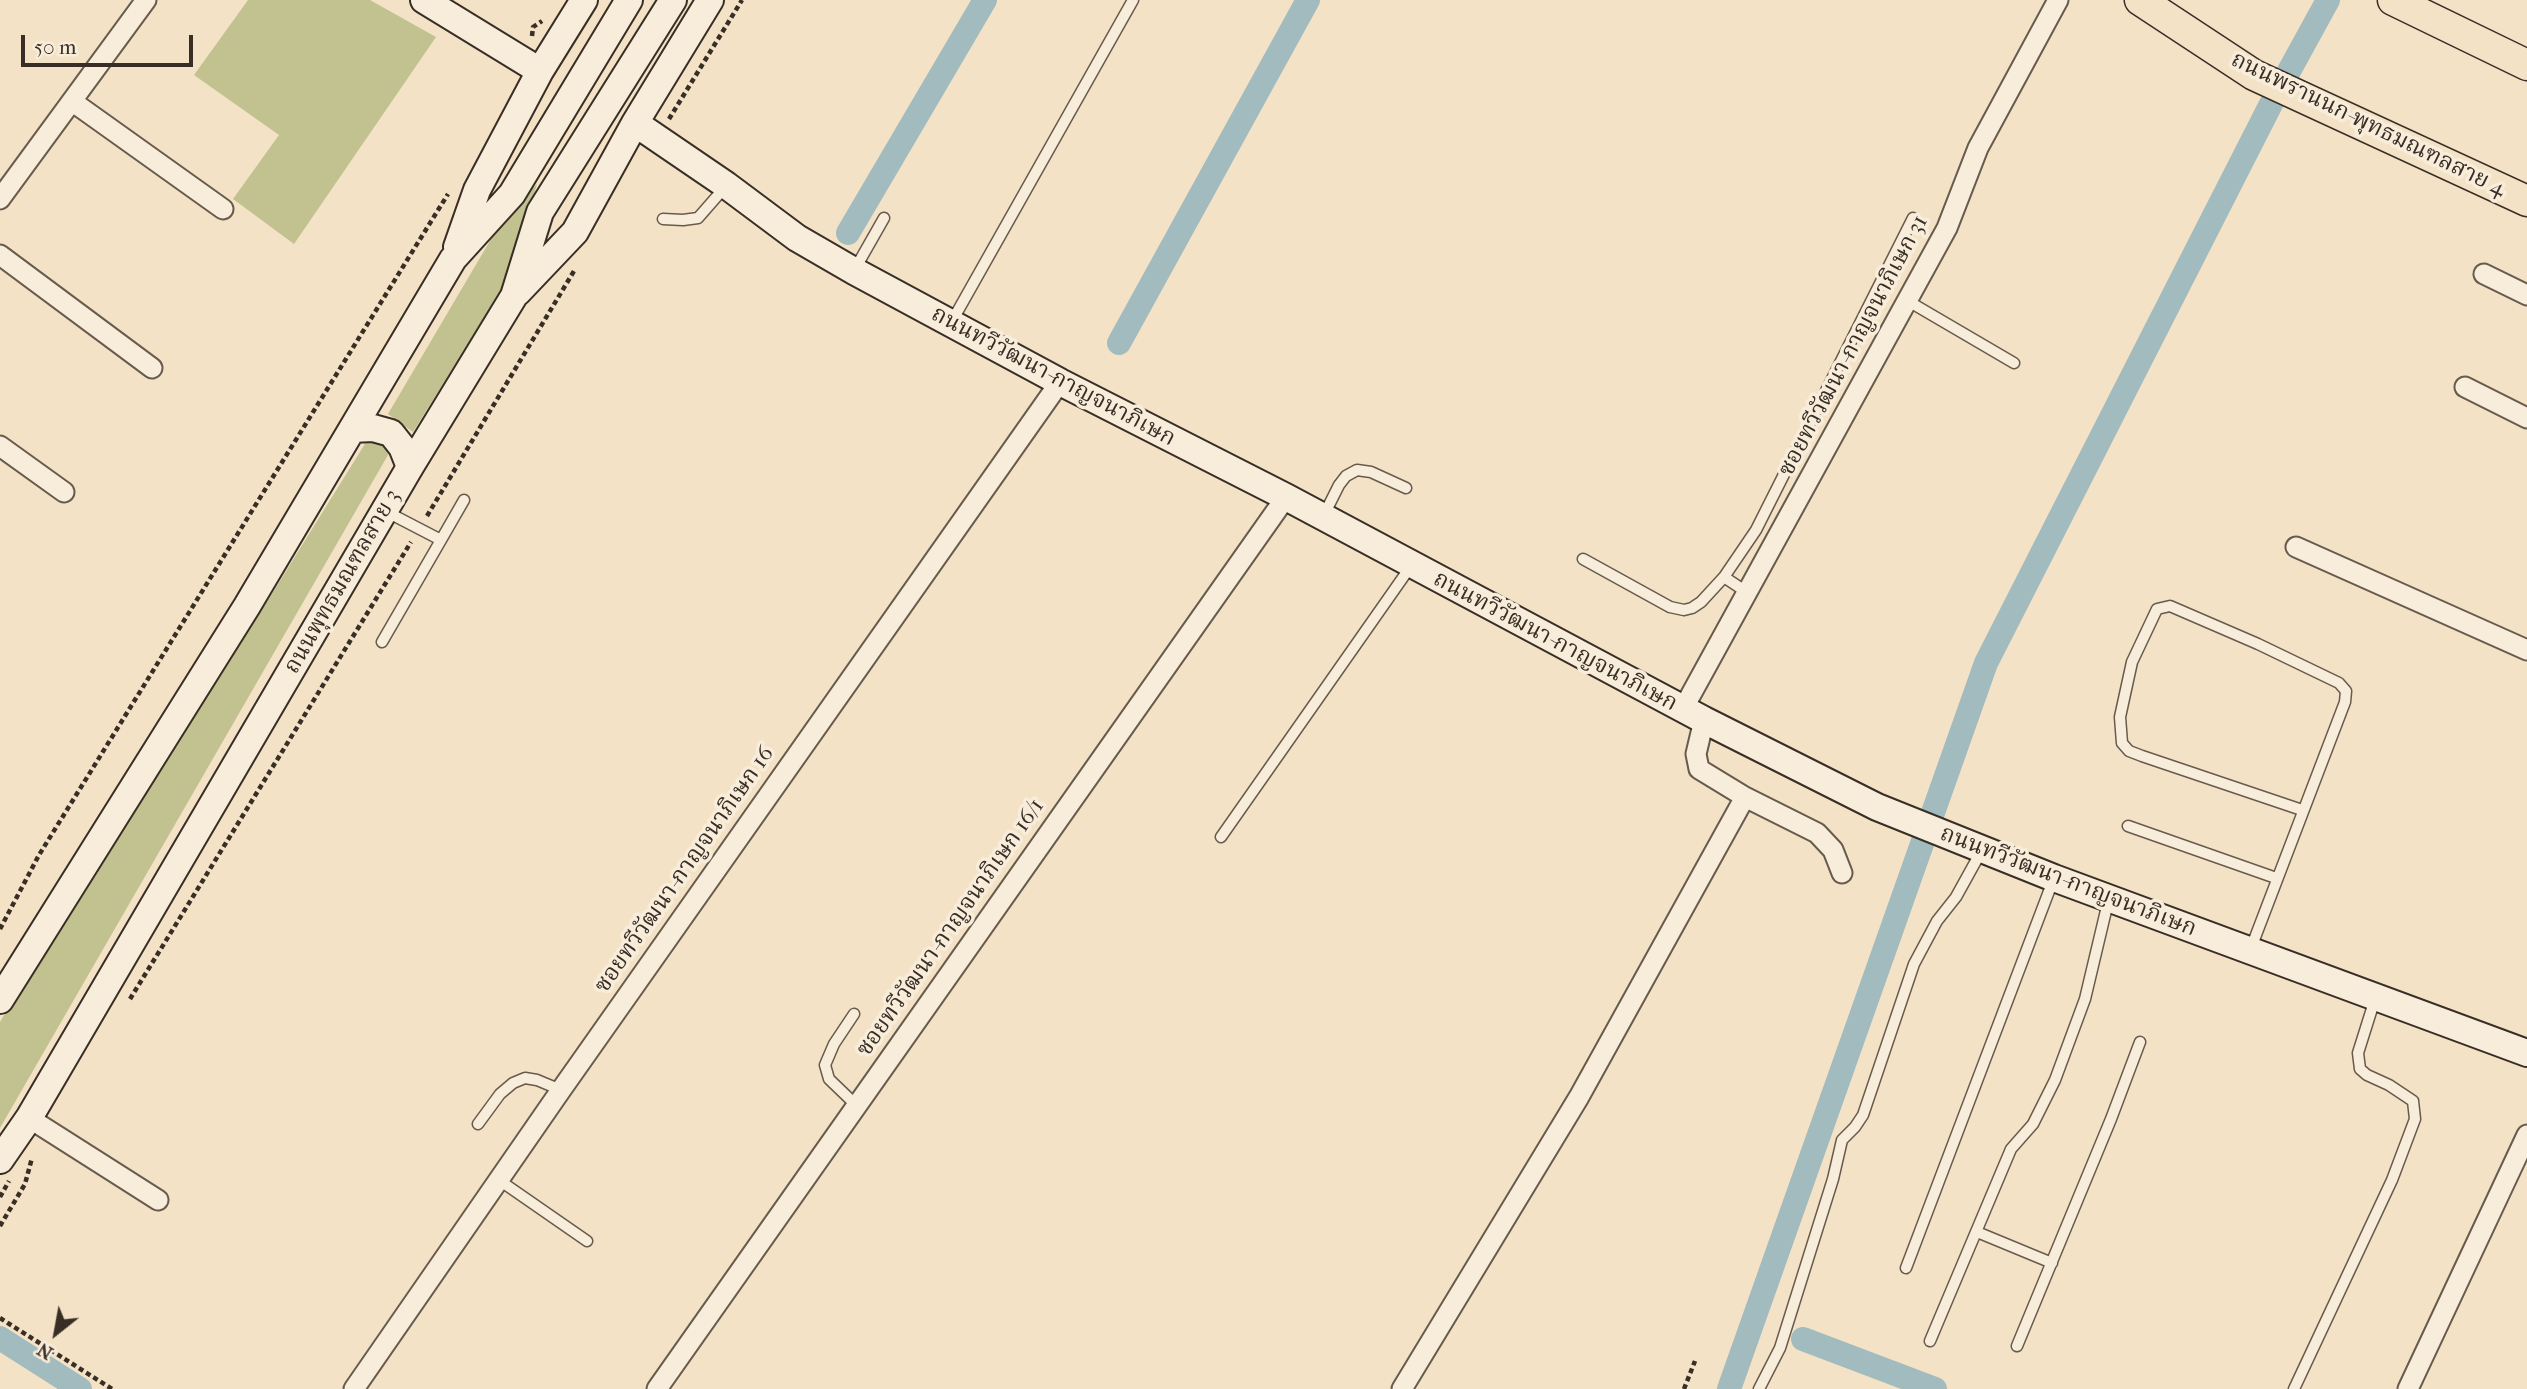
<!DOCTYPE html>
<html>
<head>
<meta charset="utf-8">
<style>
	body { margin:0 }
	#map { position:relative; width:2527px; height:1389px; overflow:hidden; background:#f4e2c6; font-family:"IM FELL French Canon",serif }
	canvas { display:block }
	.north { position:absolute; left:21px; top:1298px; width:70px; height:70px; -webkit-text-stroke:5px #f8ecda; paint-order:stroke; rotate:211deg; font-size:19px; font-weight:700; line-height:28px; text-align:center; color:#382e25 }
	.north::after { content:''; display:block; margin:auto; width:24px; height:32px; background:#382e25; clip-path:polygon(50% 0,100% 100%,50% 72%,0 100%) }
	.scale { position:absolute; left:21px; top:35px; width:172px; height:32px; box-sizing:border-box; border:4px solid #382e25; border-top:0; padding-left:9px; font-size:21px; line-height:24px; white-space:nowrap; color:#382e25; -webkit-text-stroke:5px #f8ecda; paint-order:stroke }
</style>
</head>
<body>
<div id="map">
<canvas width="2527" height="1389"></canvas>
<div class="north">N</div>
<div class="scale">50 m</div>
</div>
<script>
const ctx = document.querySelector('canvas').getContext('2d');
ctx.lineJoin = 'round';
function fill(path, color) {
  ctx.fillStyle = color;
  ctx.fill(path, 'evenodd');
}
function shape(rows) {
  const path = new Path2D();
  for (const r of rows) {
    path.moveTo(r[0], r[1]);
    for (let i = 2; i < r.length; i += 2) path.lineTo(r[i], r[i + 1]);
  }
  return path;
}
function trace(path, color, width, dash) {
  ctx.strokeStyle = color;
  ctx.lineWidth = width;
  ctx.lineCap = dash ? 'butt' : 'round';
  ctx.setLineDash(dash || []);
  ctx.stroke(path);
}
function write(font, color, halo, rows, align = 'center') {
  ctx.font = font + ' "IM FELL French Canon","Noto Serif Thai",serif';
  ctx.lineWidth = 7;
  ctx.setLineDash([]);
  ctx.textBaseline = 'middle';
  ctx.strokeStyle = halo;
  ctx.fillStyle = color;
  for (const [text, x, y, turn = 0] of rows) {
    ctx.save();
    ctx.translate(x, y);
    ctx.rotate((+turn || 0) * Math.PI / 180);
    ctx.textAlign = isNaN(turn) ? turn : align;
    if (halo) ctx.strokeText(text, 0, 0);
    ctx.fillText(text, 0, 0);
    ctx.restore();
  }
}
fill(shape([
	[248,0,370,0,436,37,294,244,233,199,279,135,194,75],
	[537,184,511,274,413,432,388,414,504,217],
	[368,439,386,441,388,455,0,1128,0,1022,63,917,268,600]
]), '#c2c190');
trace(shape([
	[848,233,985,0],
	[1119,343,1308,0],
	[0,1338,80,1389],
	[1803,1339,1935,1389],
	[1729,1389,1986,663,2271,104,2328,0]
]), '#a1bbbf', 24);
const lane = shape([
	[663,219,683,220,698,218,726,186],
	[855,269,884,218],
	[1908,301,2014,363],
	[951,323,1133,0],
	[1323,517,1339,485,1346,476,1357,470,1371,472,1406,488],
	[441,540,464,500],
	[1583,559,1670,607,1684,610,1692,608,1701,602,1724,577],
	[1748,593,1724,577,1756,530,1913,218],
	[382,642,441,540,387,512],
	[2128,826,2276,878],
	[1221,837,1411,566],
	[2251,948,2345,702,2346,691,2339,683,2258,644,2170,606,2157,609,2132,662,2120,717,2122,743,2129,751,2142,756,2302,810],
	[854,1014,834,1044,825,1065,829,1079,856,1105],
	[478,1124,500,1094,513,1083,525,1078,537,1080,561,1090],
	[499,1180,587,1241],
	[1977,1232,2052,1263],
	[1906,1268,2054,878],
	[1930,1341,2011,1149,2033,1124,2055,1080,2085,999,2109,898],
	[2017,1346,2111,1119,2140,1042],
	[1759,1389,1780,1348,1833,1179,1842,1140,1855,1127,1863,1115,1914,964,1937,921,1956,897,1982,850],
	[2294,1389,2392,1180,2415,1119,2413,1101,2389,1085,2367,1075,2360,1069,2358,1053,2375,999]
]);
const street = shape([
	[73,102,223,209],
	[0,199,146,0],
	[0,255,152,368],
	[2484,274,2527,295],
	[2465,387,2527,418],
	[0,446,64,492],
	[2296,547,2527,650],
	[1683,709,1947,228,1978,148,2058,0],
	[1704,720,1696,754,1699,769,1745,797,1817,833,1833,850,1842,873],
	[29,1118,158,1200],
	[354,1389,561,1090,1060,382],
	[657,1389,1286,497],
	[1402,1389,1579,1097,1745,797],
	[2408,1389,2527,1135]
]);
const secondary = shape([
	[424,0,540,71],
	[635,123,726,185,797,238,854,271,1060,382,1286,497,1704,720,1877,807,2054,878,2527,1053],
	[457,247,477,190,540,71,584,0],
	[518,292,575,232,635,123,710,0],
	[352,429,373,428,391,433,402,447,410,467],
	[0,1000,247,606,453,259,512,194,629,0],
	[0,1160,29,1118,410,467,514,296,540,212,673,0]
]);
const primary = shape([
	[2140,0,2254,75,2527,201],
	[2393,0,2527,65]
]);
trace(lane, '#675b4d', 13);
trace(street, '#675b4d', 23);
trace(secondary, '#382e25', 30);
trace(primary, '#382e25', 33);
trace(shape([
	[532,36,533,27,542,21],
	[669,119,742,0],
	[427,516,574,271],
	[0,929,39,855,448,194],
	[130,999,411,542],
	[0,1197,9,1181],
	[0,1226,25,1184,32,1158],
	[0,1318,112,1389],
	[1684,1389,1695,1361]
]), '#382e25', 4.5, [5, 3.5]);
trace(lane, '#f8ecda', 10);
trace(street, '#f8ecda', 19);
trace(secondary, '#f8ecda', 26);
trace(primary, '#f4e2c6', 30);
write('23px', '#382e25', '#f8ecda', [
	["ถนนพรานนก-พุทธมณฑลสาย 4",2368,125,26],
	["ซอยทวีวัฒนา-กาญจนาภิเษก 31",1854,346,-62],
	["ถนนทวีวัฒนา-กาญจนาภิเษก",1053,377,28],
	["ถนนพุทธมณฑลสาย 3",343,582,-60],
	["ถนนทวีวัฒนา-กาญจนาภิเษก",1555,642,28],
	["ซอยทวีวัฒนา-กาญจนาภิเษก 16",685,870,-55],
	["ถนนทวีวัฒนา-กาญจนาภิเษก",2068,882,21],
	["ซอยทวีวัฒนา-กาญจนาภิเษก 16/1",951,928,-55]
]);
</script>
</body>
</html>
